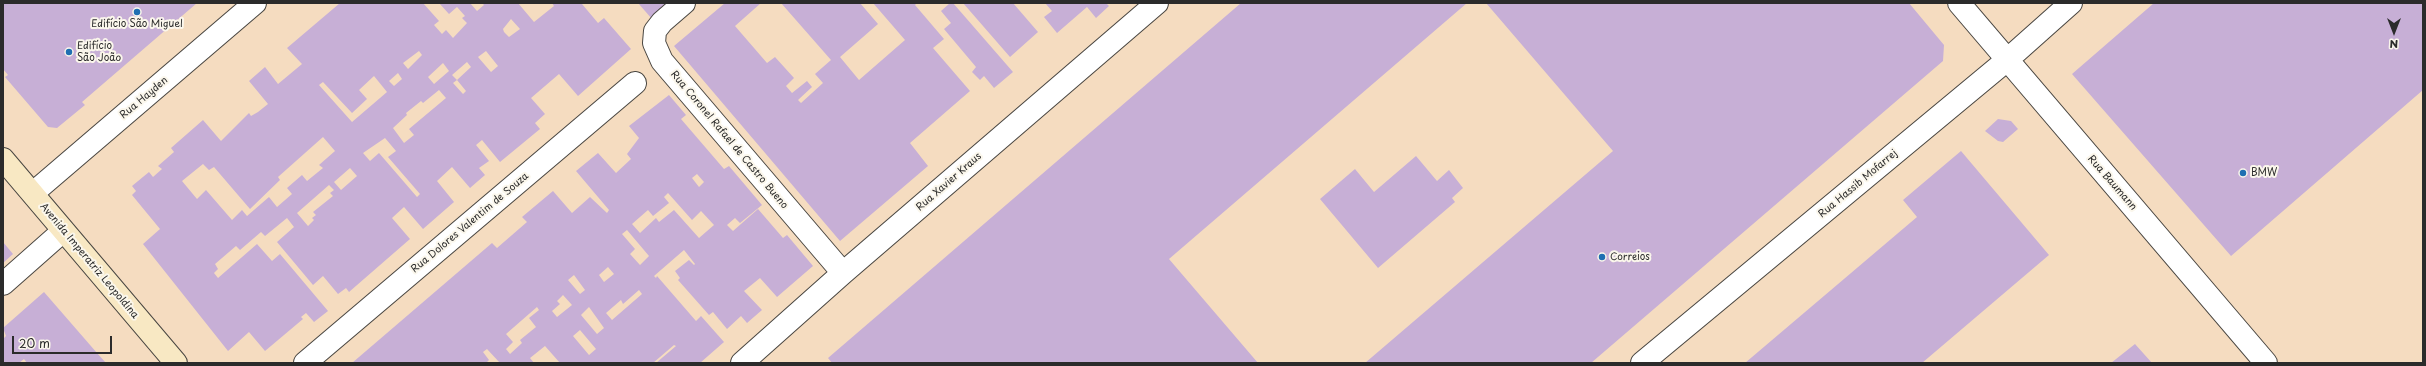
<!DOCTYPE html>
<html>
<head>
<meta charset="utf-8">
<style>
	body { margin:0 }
	#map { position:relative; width:2426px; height:366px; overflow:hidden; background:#f5dcc0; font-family:"Playpen Sans",sans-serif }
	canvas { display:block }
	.frame { position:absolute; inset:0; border:4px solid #2b2b2b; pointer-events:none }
	.north { position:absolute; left:2374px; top:12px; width:40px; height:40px; -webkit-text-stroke:3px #fbf7ec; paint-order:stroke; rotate:180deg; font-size:11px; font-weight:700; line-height:16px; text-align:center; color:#2b2b2b }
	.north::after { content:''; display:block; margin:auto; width:14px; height:18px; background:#2b2b2b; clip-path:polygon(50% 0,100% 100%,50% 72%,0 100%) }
	.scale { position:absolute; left:12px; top:336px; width:100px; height:18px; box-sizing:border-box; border:2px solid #2b2b2b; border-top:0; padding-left:5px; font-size:12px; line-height:14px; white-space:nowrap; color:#2b2b2b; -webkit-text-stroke:3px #fbf7ec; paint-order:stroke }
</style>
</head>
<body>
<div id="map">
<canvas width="2426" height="366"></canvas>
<div class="frame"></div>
<div class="north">N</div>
<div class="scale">20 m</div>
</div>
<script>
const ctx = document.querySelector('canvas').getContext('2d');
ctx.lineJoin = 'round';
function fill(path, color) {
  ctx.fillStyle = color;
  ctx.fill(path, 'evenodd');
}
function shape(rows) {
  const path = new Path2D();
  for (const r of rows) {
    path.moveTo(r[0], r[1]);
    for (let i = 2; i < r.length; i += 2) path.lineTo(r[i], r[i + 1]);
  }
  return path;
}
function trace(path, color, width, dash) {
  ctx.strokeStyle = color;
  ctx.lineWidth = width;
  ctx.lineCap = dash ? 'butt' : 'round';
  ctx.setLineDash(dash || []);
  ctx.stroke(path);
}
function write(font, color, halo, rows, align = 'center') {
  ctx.font = font + ' "Playpen Sans",sans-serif';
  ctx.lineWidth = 4;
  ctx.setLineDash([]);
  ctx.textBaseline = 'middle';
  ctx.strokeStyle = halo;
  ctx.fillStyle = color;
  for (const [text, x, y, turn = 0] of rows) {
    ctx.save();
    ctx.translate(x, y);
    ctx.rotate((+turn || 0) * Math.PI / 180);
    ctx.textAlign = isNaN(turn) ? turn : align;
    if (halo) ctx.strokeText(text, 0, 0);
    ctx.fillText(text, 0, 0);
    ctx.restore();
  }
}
fill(shape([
	[3,3,197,3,82,102,85,105,57,128,48,127,5,77,8,75,3,69],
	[340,3,423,3,439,21,434,25,442,34,446,30,453,38,467,23,462,18,465,16,457,7,449,14,439,3,470,3,477,11,484,5,482,3,518,3,534,22,554,6,552,3,583,3,582,4,598,23,604,18,631,49,578,96,559,74,531,98,545,114,535,123,540,129,500,162,482,140,476,145,489,161,479,168,485,175,470,188,452,167,437,181,454,202,423,229,404,207,392,218,410,239,349,292,346,288,338,294,323,276,313,285,277,242,294,227,287,218,265,236,261,232,240,250,236,246,215,264,218,269,214,273,218,278,257,244,272,261,280,254,328,311,314,322,306,313,301,317,303,319,265,351,249,332,228,351,143,244,160,229,132,195,136,191,132,186,149,172,153,177,162,169,158,166,174,152,171,148,203,120,221,141,249,113,251,116,258,112,268,104,249,81,265,67,278,84,302,64,287,48],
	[511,19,520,29,509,37,504,32,503,29],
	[419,51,422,55,408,69,403,63],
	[486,51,498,66,491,72,478,57],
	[467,62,471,67,457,80,466,91,463,94,453,83,457,80,452,75],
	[443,63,449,71,434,84,428,77],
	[398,73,402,79,394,86,389,81],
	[374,76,387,92,352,122,319,85,323,82,352,113,367,99,359,90],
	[439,90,446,98,409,129,414,135,404,143,393,128,407,115,406,113,421,101,423,103],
	[323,137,335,151,319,165,323,168,307,181,302,175,287,188,292,194,277,207,269,197,247,216,242,210,232,220,206,190,197,199,182,181,203,164,209,170,214,167,250,209,280,180,278,177],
	[385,138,396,151,388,157,420,194,417,197,379,153,370,161,363,153],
	[350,168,357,176,341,190,334,182],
	[329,185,334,190,330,193,333,196,313,212,316,215,312,218,314,220,308,226,297,213],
	[638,3,670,3,652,19],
	[725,3,761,3,735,26,767,63,775,57,794,78,786,86,792,93,807,81,812,87,798,100,801,103,823,83,815,74,831,60,781,3,860,3,878,24,840,57,859,80,905,40,873,3,917,3,915,5,944,39,933,48,970,91,910,143,928,166,840,241,674,46],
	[950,3,953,3,1013,72,994,88,984,76,980,80,972,72,976,67,944,29,951,23,941,11],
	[963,3,1013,3,1038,32,1010,57],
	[1045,3,1106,3,1109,6,1096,18,1087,7,1057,33,1044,17,1052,11],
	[1241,3,1467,3,1169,259,1258,363,832,363,828,358],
	[1486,3,1909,3,1944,45,1943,61,1591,363,1365,363,1613,151],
	[2154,3,2423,3,2423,90,2231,256,2072,74],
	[669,95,686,115,681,119,724,169,729,166,762,205,740,223,735,218,727,225,733,231,758,209,783,238,787,235,813,266,777,297,760,278,744,291,762,310,747,323,741,316,727,329,713,312,709,315,678,280,680,278,675,271,689,260,694,265,695,264,684,250,654,276,656,278,657,276,696,321,701,316,724,342,700,363,656,363,676,346,674,345,653,363,560,363,545,346,530,358,534,363,500,363,487,349,483,352,489,360,486,363,352,363,492,243,497,248,527,222,522,217,553,191,572,213,590,197,607,213,609,210,576,171,598,153,616,173,631,159,627,154,639,138,629,126],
	[697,174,704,182,699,187,692,178],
	[668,193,692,220,701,211,714,225,699,238,674,210,659,222,656,218,640,233,632,224,648,210,653,216,669,203,664,197],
	[627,230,649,256,640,265,630,254,635,249,622,234],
	[608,267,614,274,604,282,599,275],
	[574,275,585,290,580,294,568,280],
	[639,290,642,294,612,320,606,313,621,300,623,304],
	[563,295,572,305,557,317,552,311,560,304,557,301],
	[537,307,539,310,529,318,536,327,520,340,522,343,510,354,506,349,513,342,506,334],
	[589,307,604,328,597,334,581,315],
	[580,330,596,349,589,355,573,336],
	[1998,119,2011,121,2018,129,2003,142,1998,141,1985,131],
	[1961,151,2049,255,1922,363,1745,363,1917,217,1903,200],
	[1416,156,1437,181,1449,170,1463,188,1452,198,1455,202,1378,268,1320,199,1355,169,1374,192],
	[3,242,13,254,3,263],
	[44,292,97,353,106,363,27,363,24,359,19,363,3,363,3,339,6,336,3,328],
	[2135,344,2152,363,2111,363]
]), '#c7afd6');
const street = shape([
	[684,3,662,22,655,31,654,43,662,61,843,273],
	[1959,3,2266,363],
	[33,193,255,3],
	[3,284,63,231],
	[305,363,635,83],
	[742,363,843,273,1157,3],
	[1642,363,2007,60,2071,3]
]);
const secondary = shape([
	[3,159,176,363]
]);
trace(street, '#494641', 24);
trace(secondary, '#494641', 24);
trace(street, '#fff', 22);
trace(secondary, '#f8e8c3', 22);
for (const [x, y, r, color] of [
	[137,12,4,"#1f6fb2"],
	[69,52,4,"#1f6fb2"],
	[2243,173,4,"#1f6fb2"],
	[1602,257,4,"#1f6fb2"]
]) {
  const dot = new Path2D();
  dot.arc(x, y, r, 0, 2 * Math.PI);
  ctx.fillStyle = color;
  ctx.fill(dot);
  trace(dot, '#fbf7ec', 1.5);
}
write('10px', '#2b2b2b', '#fbf7ec', [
	["Edifício São Miguel",137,24,"center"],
	["Edifício",77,46],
	["São João",77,58],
	["BMW",2251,173],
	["Correios",1610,257]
], 'left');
write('10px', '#2b2b2b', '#fbf7ec', [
	["Rua Hayden",144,98,-40],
	["Rua Coronel Rafael de Castro Bueno",729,140,50],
	["Rua Xavier Kraus",949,182,-41],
	["Rua Baumann",2112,183,49],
	["Rua Hassib Mofarrej",1858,184,-40],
	["Rua Dolores Valentim de Souza",470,223,-40],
	["Avenida Imperatriz Leopoldina",89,261,50]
]);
</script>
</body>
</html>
